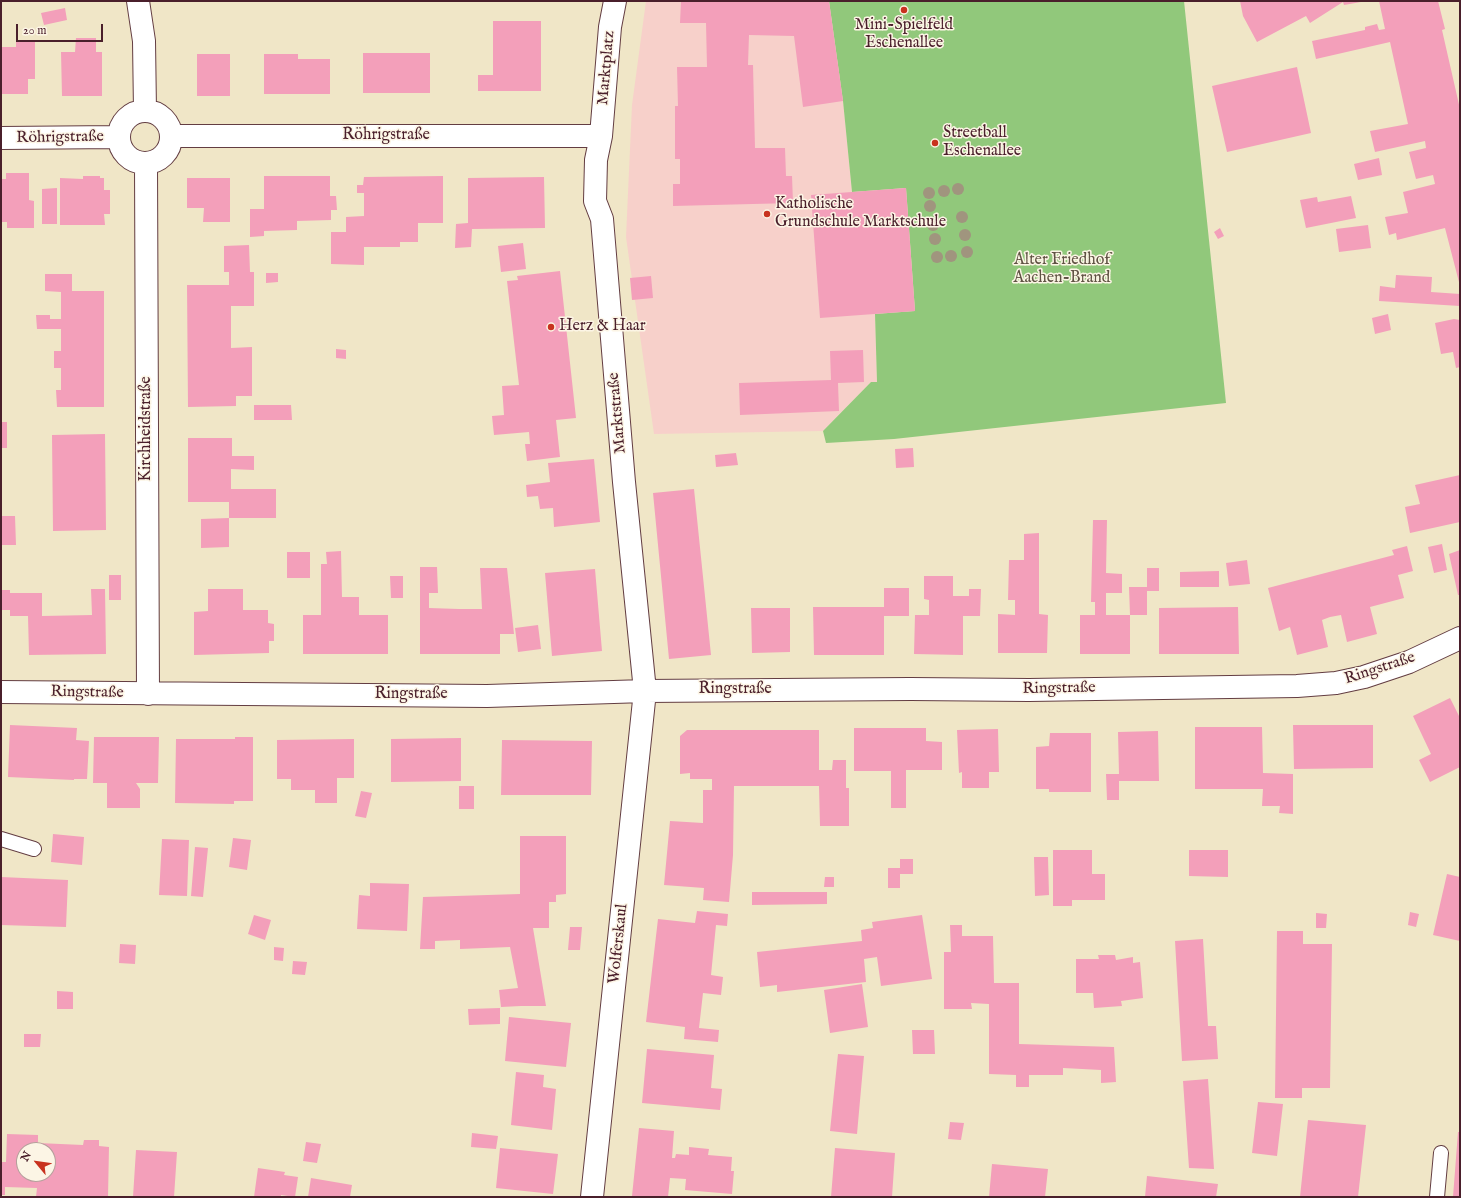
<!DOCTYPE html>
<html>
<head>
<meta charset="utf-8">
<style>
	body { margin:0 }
	#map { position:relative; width:1461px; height:1198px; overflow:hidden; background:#f0e6c7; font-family:"IM FELL English",serif }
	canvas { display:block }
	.frame { position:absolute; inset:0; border:2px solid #4a1f2b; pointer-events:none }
	.north { position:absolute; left:16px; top:1142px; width:40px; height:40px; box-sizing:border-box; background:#fcf5e5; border:1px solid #b59f9b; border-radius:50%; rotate:299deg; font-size:11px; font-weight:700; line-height:16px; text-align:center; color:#4a1f2b }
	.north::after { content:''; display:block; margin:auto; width:14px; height:18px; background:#c8321e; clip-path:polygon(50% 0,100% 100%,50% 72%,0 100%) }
	.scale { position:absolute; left:16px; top:24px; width:87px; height:18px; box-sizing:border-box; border:2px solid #4a1f2b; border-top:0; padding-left:5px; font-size:12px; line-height:14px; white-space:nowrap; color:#4a1f2b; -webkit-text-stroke:3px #fcf5e5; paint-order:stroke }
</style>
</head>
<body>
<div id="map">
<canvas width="1461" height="1198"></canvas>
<div class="frame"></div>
<div class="north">N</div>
<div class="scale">20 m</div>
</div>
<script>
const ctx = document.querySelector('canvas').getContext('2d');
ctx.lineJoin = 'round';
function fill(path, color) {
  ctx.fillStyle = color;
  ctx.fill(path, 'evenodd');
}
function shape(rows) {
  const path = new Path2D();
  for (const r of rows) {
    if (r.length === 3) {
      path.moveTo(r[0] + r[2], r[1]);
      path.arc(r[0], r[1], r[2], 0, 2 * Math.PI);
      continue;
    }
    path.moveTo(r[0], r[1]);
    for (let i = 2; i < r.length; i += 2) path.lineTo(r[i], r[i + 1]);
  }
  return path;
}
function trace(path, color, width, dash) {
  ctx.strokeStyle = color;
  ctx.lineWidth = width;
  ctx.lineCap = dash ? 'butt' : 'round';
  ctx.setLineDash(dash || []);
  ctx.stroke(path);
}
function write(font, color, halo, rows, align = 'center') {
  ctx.font = font + ' "IM FELL English",serif';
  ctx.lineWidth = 3;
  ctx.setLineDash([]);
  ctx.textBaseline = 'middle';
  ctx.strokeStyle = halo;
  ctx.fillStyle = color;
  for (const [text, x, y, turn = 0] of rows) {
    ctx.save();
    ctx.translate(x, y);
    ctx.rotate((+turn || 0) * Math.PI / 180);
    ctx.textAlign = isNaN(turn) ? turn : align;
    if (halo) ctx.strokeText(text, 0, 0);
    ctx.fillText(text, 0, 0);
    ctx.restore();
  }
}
fill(shape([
	[646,1,829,1,843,101,852,192,906,188,915,311,875,314,877,382,871,382,823,431,654,434,626,237,632,105]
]), '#f7d0ca');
fill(shape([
	[829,1,1184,1,1226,403,894,439,826,443,823,431,871,382,877,382,875,314,915,311,906,188,852,192,843,101]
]), '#91c87b');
fill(shape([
	[681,1,829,1,843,101,803,107,794,36,749,35,748,65,753,65,755,148,785,148,786,176,792,176,793,203,673,206,673,184,680,184,680,159,675,159,675,106,678,106,677,67,707,67,706,23,680,23],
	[1240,1,1361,1,1361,2,1344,5,1343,2,1310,23,1306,16,1257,42,1243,16],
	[1379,1,1438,1,1445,29,1442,30,1460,109,1460,286,1445,228,1397,240,1396,233,1389,235,1385,217,1408,213,1403,192,1435,184,1433,175,1416,179,1409,152,1426,148,1425,141,1375,152,1370,131,1408,124,1390,42,1316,59,1312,41,1365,30,1365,27,1377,24,1379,30,1385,29],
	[65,8,67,20,44,25,41,13],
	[493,21,541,21,541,91,478,91,478,75,493,75],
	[76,38,96,38,96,52,102,52,102,96,62,96,61,52,75,52],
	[16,40,35,40,35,79,28,79,28,94,1,94,1,47,16,47],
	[363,53,430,53,430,93,363,93],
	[197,54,230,54,230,96,197,96],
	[264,54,298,54,298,59,330,59,330,94,264,94],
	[1297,67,1311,133,1227,152,1212,86],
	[1379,158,1382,175,1358,180,1354,164],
	[6,173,29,173,29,200,34,201,34,228,7,228,7,222,1,222,1,179,6,179],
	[83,176,100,176,100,178,104,178,104,190,110,190,110,214,104,214,105,225,60,225,60,178,83,179],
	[264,176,330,176,330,196,336,196,337,210,331,210,331,220,297,221,297,230,264,231,264,236,250,237,250,209,264,209],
	[443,176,443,223,418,223,418,242,400,242,400,247,364,247,364,265,331,264,331,232,346,232,346,217,364,216,364,193,357,193,357,185,363,185,364,177],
	[544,177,545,228,472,229,471,247,455,248,456,224,468,223,468,178],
	[187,178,230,178,230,222,203,222,204,208,187,208],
	[57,188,57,224,42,224,42,189],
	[906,188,915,311,820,318,811,195],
	[1351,196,1356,218,1306,228,1300,200,1317,197,1318,202],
	[1368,225,1371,248,1339,252,1336,229],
	[1220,228,1224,236,1218,239,1214,232],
	[523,243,526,269,501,272,498,246],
	[249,245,250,272,254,272,254,306,231,306,231,348,252,347,252,396,236,396,236,406,188,407,187,285,229,285,229,272,224,272,224,246],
	[560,271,576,418,556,420,560,457,527,461,525,444,530,444,529,432,494,435,492,416,504,415,502,386,519,385,507,281,518,280,517,276],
	[266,273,278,273,278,282,266,283],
	[45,274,72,274,72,291,104,291,104,407,57,407,56,390,61,390,61,368,54,368,54,351,61,351,61,329,37,329,36,315,50,315,50,319,61,319,61,292,45,291],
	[1396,275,1432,277,1431,292,1460,294,1460,306,1379,301,1380,286,1395,288],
	[651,276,653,298,632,300,630,278],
	[1388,314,1391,330,1375,334,1372,318],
	[1454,319,1460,320,1460,367,1456,368,1453,352,1441,354,1435,323],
	[336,349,346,350,346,359,336,358],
	[863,350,864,382,838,383,839,411,740,415,739,383,831,380,830,351],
	[254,405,291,405,292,420,254,420],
	[1,422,7,422,7,448,1,448],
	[105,434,106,530,53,531,52,435],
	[188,438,232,438,232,456,254,456,254,470,231,469,231,489,276,489,276,518,229,518,229,502,188,502],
	[913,448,914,467,896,468,895,449],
	[736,453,738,465,716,467,715,455],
	[594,459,600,522,554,527,553,508,540,509,538,496,527,497,526,485,550,482,548,463],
	[1460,475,1460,522,1410,533,1405,507,1420,504,1415,485],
	[694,489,711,655,669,659,653,493],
	[1,516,15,516,16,545,1,545],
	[229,518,229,547,201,548,201,519],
	[1093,520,1107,520,1106,573,1122,574,1122,593,1106,593,1106,615,1130,615,1130,654,1080,654,1080,615,1095,615,1095,602,1091,602],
	[1039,533,1039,614,1048,615,1047,653,998,653,998,614,1015,615,1015,600,1008,600,1009,560,1024,560,1024,534],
	[1442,544,1447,570,1434,573,1428,547],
	[1407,546,1413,571,1398,575,1404,598,1370,607,1377,634,1347,642,1341,615,1330,617,1322,620,1328,647,1297,655,1290,627,1279,631,1268,588,1394,555,1392,550],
	[1460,550,1460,595,1458,595,1449,554],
	[341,551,342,597,359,597,359,615,388,615,388,654,303,654,303,615,321,615,321,564,327,564,326,552],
	[287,552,310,552,310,578,287,578],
	[1247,560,1250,584,1229,586,1226,563],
	[420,567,437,567,438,593,429,593,429,608,459,609,482,609,480,568,507,568,514,634,500,634,500,654,420,654],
	[1147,568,1159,568,1159,591,1147,591,1147,615,1130,615,1129,587,1147,587],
	[595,569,602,651,552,656,545,573],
	[1219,571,1219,587,1180,587,1180,572],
	[109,575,121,575,121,600,109,600],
	[390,576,403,576,403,598,391,598],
	[924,576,953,576,953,596,969,596,969,589,981,589,980,616,963,616,963,655,914,654,915,615,929,615,929,600,924,599],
	[884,588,909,588,909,616,884,616,884,655,814,655,813,607,884,607],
	[91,589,105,589,106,654,29,655,28,616,10,616,10,610,1,610,1,590,10,590,10,593,42,593,42,616,92,615],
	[208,589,243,589,243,610,268,610,268,623,274,624,274,641,269,641,269,653,194,655,194,612,208,611],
	[1238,607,1239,654,1159,654,1159,608],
	[751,608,790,608,790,652,752,653],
	[538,625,541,649,518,652,515,628],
	[1450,698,1460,718,1460,767,1430,782,1419,760,1431,754,1413,716],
	[10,725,77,728,76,740,89,741,87,779,74,779,74,780,8,777],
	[1293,725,1373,725,1373,768,1294,769],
	[1195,727,1262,727,1263,773,1293,774,1293,814,1279,813,1280,806,1262,806,1263,789,1195,789],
	[854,728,926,728,926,741,942,742,942,770,906,770,906,808,891,808,891,771,854,771],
	[998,729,999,772,989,772,989,788,962,788,962,772,959,773,957,730],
	[687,730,819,730,819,770,832,770,833,760,846,760,846,788,849,788,849,826,820,826,819,786,734,786,733,855,729,902,703,900,704,888,664,885,670,821,703,823,703,790,712,790,712,779,690,779,690,773,680,774,680,736],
	[1158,731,1159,781,1119,781,1119,800,1107,800,1106,774,1119,774,1118,732],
	[1050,733,1091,733,1091,792,1049,792,1049,789,1036,789,1036,747,1049,746],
	[94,737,159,737,158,783,136,783,140,789,140,808,107,808,107,783,93,783],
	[235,737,253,737,253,801,234,801,234,804,175,803,176,739,235,739],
	[461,738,461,781,391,782,391,739],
	[354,739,354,778,337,778,337,803,315,803,315,790,291,790,291,779,277,779,277,740],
	[502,740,592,741,591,795,501,795],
	[459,786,474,786,474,809,459,809],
	[361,791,372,793,366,818,355,816],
	[53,834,84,837,82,865,51,862],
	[520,836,566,836,566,894,556,895,556,902,549,902,549,928,533,928,546,1006,521,1006,501,1007,499,990,518,988,510,947,460,949,460,940,435,941,435,949,420,949,423,897,520,894],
	[233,838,251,840,247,870,229,867],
	[162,839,189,840,187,896,159,895],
	[195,847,208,848,203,897,191,896],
	[1053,850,1092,850,1092,874,1105,874,1105,900,1072,900,1072,906,1053,906],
	[1189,850,1228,850,1228,877,1189,876],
	[1034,857,1048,857,1049,895,1035,896],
	[900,859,913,859,913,874,900,874,900,888,888,888,888,868,900,868],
	[1447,874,1460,877,1460,941,1433,935],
	[1,877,68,880,66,927,1,925],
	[825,877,834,877,834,887,824,887],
	[370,883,409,884,407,931,357,929,359,895,370,896],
	[752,892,827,892,827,904,752,905],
	[697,911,728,914,727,926,716,925,711,975,723,977,721,995,703,993,699,1028,719,1030,718,1042,684,1039,685,1027,646,1022,658,919,695,923],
	[1410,912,1419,914,1416,927,1408,925],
	[1316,913,1327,914,1326,928,1316,928],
	[254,915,271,920,265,940,248,934],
	[922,915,932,979,881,986,877,957,864,959,866,982,777,992,777,985,760,987,757,952,862,941,861,930,873,928,872,922],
	[950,925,962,925,962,936,993,936,994,983,1019,983,1019,1044,1114,1047,1116,1082,1101,1083,1101,1070,1063,1068,1063,1075,1029,1075,1029,1087,1016,1087,1016,1075,989,1074,989,1004,971,1003,972,1009,944,1009,944,952,951,952],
	[570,927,582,927,580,950,568,950],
	[1277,931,1303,931,1303,944,1332,944,1330,1088,1302,1088,1302,1098,1275,1098],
	[1203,939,1208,1026,1216,1026,1218,1059,1182,1061,1175,941],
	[120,944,136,945,135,964,119,963],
	[274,947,284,948,283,961,274,960],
	[1098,955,1115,955,1116,960,1133,957,1133,963,1140,962,1143,998,1121,1001,1122,1006,1094,1008,1093,993,1076,993,1076,959,1099,959],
	[293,961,307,962,305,975,292,974],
	[862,984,868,1027,830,1033,824,990],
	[57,991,73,992,73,1009,57,1009],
	[500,1008,500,1024,469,1025,468,1009],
	[509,1017,571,1023,566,1067,505,1061],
	[912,1030,934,1030,935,1054,913,1054],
	[24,1034,41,1034,40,1047,24,1047],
	[647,1049,714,1055,711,1088,722,1089,720,1110,642,1103],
	[838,1054,864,1056,857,1134,830,1131],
	[516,1072,544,1075,543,1087,556,1089,552,1130,511,1125],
	[1208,1079,1214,1169,1189,1168,1183,1081],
	[1258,1102,1283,1104,1277,1156,1252,1153],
	[1308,1120,1366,1125,1358,1197,1300,1197],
	[950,1122,964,1123,961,1140,948,1139],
	[639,1128,674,1131,672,1158,675,1158,676,1154,689,1155,689,1147,709,1149,708,1155,732,1157,731,1171,734,1171,732,1194,685,1190,686,1179,670,1178,668,1197,632,1196],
	[1458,1132,1460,1132,1460,1197,1453,1197],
	[472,1133,498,1136,496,1149,471,1147],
	[7,1134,38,1135,38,1143,83,1145,84,1140,99,1140,99,1146,109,1147,108,1197,36,1197,37,1188,5,1187,5,1195,1,1195,1,1162,6,1162],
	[24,1150,48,1150,48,1174,24,1174],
	[306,1142,321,1144,317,1163,303,1161],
	[500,1148,558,1154,553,1194,496,1188],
	[835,1148,895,1153,892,1197,831,1197],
	[136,1150,177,1152,174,1197,133,1197],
	[992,1164,1048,1169,1045,1197,989,1197],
	[258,1168,285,1172,284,1175,298,1177,295,1197,281,1195,281,1197,254,1197],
	[1147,1176,1218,1184,1216,1197,1145,1197],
	[311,1178,352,1185,350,1197,308,1197]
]), '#f39fba');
const service = shape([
	[1,839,34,849],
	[1437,1197,1441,1153]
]);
const minor = shape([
	[138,1,144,41,145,111],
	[145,137,26],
	[171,136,601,136],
	[1,138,118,137],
	[146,163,148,694],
	[1,692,487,696,645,691,910,689,1029,690,1297,686,1336,683,1364,677,1409,662,1460,638],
	[592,1197,645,691,624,482,602,219,595,201,596,160,601,136,610,27,615,1]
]);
trace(service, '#633d42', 16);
trace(minor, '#633d42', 24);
trace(service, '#fff', 14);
trace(minor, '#fff', 22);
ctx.fillStyle = '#a0957e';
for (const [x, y] of [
	[958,189],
	[944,191],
	[929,193],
	[930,206],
	[962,217],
	[933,225],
	[965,235],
	[935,239],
	[967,252],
	[951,256],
	[937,257]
]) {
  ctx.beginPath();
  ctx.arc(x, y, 6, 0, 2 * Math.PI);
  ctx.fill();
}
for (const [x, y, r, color] of [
	[904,10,4,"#c8321e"],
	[935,143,4,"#c8321e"],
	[767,214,4,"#c8321e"],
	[551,327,4,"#c8321e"]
]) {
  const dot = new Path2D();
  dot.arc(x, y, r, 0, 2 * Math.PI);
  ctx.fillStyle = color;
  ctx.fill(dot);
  trace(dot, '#fcf5e5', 1.5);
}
write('16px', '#4a1f2b', '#fcf5e5', [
	["Mini-Spielfeld",904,26,"center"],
	["Eschenallee",904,44,"center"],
	["Streetball",943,134],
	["Eschenallee",943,152],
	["Katholische",775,205],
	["Grundschule Marktschule",775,223],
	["Herz & Haar",559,327]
], 'left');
write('16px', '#4a1f2b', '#fcf5e5', [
	["Marktplatz",607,68,-85],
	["Röhrigstraße",386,136],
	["Röhrigstraße",60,138,-1],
	["Marktstraße",618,413,-95],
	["Kirchheidstraße",147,429,-90],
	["Ringstraße",1380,669,-18],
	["Ringstraße",1059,689,-1],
	["Ringstraße",735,690],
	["Ringstraße",87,693,1],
	["Ringstraße",411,695],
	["Wolferskaul",619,944,-84]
]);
write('16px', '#5f5243', '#fcf5e5', [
	["Alter Friedhof",1062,261],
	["Aachen-Brand",1062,279]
]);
</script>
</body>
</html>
